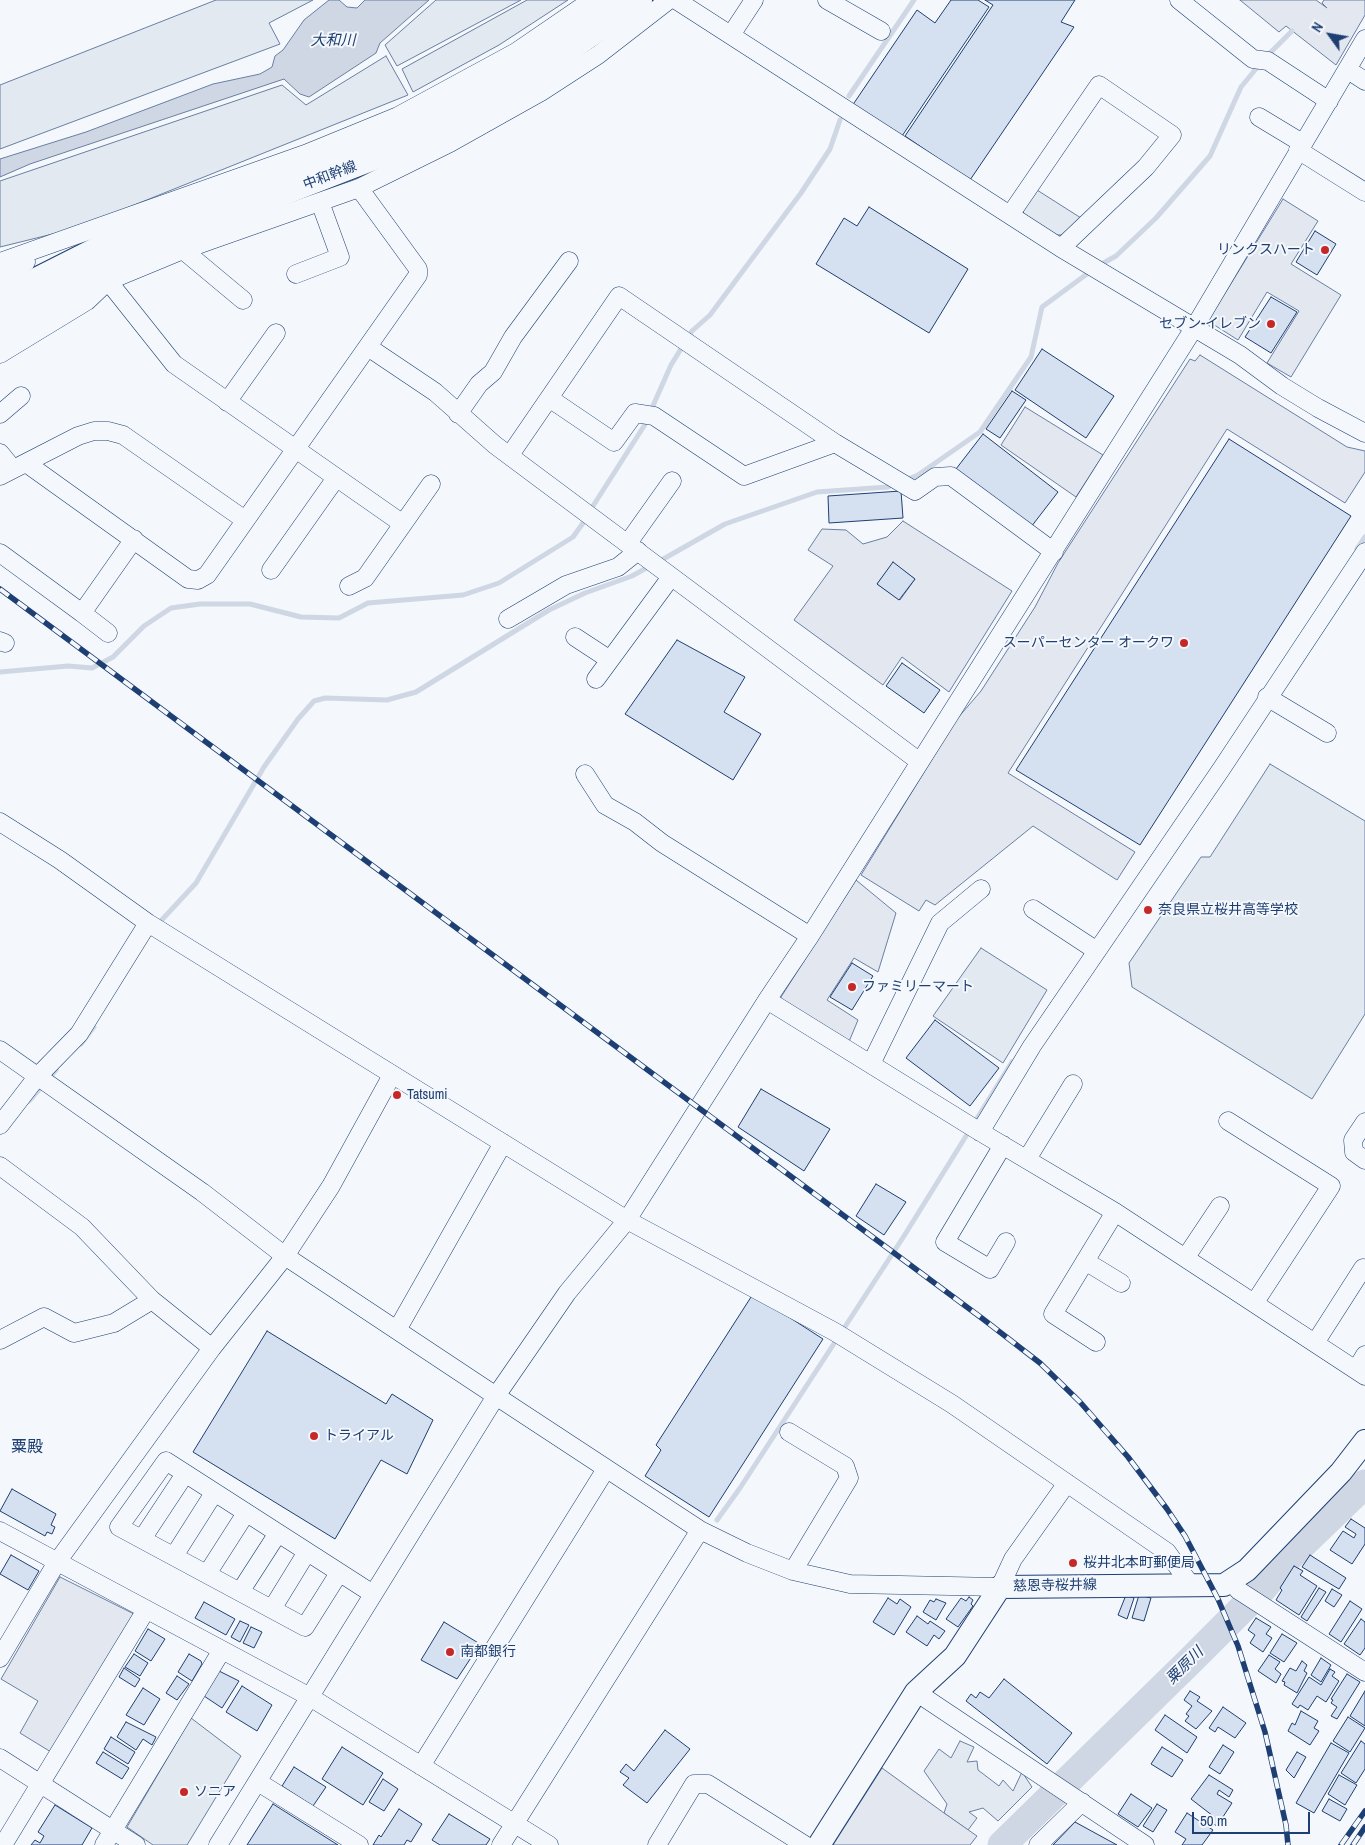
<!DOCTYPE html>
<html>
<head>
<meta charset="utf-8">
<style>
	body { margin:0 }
	#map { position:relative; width:1365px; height:1845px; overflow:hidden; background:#f4f7fb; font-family:"Archivo Narrow",sans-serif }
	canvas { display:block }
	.north { position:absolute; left:1305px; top:10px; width:50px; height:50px; -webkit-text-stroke:4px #f4f7fb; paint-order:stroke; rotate:302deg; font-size:14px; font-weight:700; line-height:20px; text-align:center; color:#1d3f73 }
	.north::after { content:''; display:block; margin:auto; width:18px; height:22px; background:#1d3f73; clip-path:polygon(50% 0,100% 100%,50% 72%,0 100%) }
	.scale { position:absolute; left:1192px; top:1812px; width:118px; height:22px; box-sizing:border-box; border:2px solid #1d3f73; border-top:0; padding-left:6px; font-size:15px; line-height:18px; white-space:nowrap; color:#1d3f73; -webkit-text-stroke:4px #f4f7fb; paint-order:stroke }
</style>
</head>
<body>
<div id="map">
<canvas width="1365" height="1845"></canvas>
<div class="north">N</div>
<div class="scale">50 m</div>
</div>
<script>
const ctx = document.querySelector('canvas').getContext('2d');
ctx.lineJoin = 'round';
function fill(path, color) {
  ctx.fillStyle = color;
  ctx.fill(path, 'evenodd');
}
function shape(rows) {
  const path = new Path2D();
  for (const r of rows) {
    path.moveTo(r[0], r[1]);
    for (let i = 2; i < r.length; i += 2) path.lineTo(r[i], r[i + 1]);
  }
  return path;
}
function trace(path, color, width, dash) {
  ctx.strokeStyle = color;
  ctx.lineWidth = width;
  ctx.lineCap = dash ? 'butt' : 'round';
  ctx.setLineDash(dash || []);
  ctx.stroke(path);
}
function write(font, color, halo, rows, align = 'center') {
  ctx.font = font + ' "Archivo Narrow","Noto Sans JP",sans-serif';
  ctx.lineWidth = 4;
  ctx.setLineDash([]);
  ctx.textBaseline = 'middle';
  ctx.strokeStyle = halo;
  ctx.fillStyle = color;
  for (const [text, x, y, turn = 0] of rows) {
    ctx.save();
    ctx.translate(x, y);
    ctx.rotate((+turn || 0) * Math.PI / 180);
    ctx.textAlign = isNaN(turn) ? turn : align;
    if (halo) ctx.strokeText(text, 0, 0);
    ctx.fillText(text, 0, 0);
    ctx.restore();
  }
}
const green = shape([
	[216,0,313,0,269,23,280,44,0,149,0,85,216,0],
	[436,0,521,0,397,66,385,45,436,0],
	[527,0,568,0,499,45,413,92,402,69,527,0],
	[386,56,408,95,77,228,0,247,0,181,282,85,306,105,386,56],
	[1037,190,1081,218,1062,235,1051,235,1025,218,1023,211,1037,190],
	[1270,764,1365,821,1365,1014,1312,1099,1132,987,1129,963,1201,857,1210,857,1270,764],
	[981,948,1047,990,1003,1063,933,1016,981,948],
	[191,1718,241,1756,187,1845,153,1845,127,1827,191,1718],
	[960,1741,974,1747,967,1762,977,1761,978,1770,999,1786,1003,1780,1013,1791,1022,1772,1032,1787,998,1821,983,1808,969,1812,977,1818,968,1830,944,1813,947,1804,924,1771,939,1749,951,1758,960,1741]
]);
fill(green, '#e3e9f0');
trace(green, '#687fa3', 1);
const parking = shape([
	[1240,0,1316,0,1327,8,1322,3,1324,0,1365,0,1365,15,1336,65,1286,26,1279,32,1240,0],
	[1283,199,1318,221,1291,264,1341,295,1291,377,1267,363,1299,311,1267,292,1238,340,1208,321,1283,199],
	[1200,355,1347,447,1365,451,1365,472,1345,503,1227,429,1008,773,1135,852,1117,880,1033,826,935,905,926,900,919,911,861,875,956,720,981,691,1035,607,1058,563,1190,359,1195,361,1200,355],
	[1025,407,1103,455,1076,497,1001,445,1025,407],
	[903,521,1012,591,949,692,902,657,883,685,794,620,833,566,808,550,822,529,846,530,863,544,887,537,903,521],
	[893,563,915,579,900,600,877,584,893,563],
	[856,880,896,913,878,972,854,958,827,1000,858,1020,848,1044,782,1003,781,997,856,880],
	[60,1577,134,1614,51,1752,20,1733,38,1701,1,1679,60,1577],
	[882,1768,944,1813,977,1836,970,1845,833,1845,882,1768]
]);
fill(parking, '#e3e8f0');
trace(parking, '#687fa3', 1);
const water = shape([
	[329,0,339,0,347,7,357,8,365,0,429,0,380,43,376,53,309,97,300,94,284,79,30,164,0,177,0,159,86,132,213,84,260,74,272,67,275,56,283,50,304,20,329,0]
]);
fill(water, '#cfd7e4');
trace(water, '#687fa3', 1);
trace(shape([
	[1266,57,1292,31],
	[849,96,914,0],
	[1098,266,1116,256,1156,218,1210,156,1241,87,1260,64],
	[906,480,918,475,980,432,1031,357,1042,307,1091,271],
	[593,506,644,426,671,365,692,331,710,315,801,193,830,149,840,120],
	[1357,549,1365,537],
	[658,562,725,524,817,492,888,487,895,484],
	[0,672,68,666,92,668,113,657,144,626,171,608,200,604,250,604,301,617,339,618,368,603,463,595,499,583,573,537,583,523],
	[158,924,196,883,264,767,298,719,314,701,325,698,387,700,416,692,549,610,585,593,632,576,650,566],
	[81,1044,94,1027],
	[29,1101,56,1070],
	[717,1520,740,1488,904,1236,1012,1062]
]), '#cfd7e4', 5);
trace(shape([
	[1002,1845,1191,1660,1263,1588,1289,1557,1365,1484]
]), '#cfd7e4', 29);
const building = shape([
	[951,0,978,0,989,7,900,139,852,106,917,10,935,23,951,0],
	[985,0,1075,0,1061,22,1074,27,970,180,905,136,993,5,985,0],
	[869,207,968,269,929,333,816,264,844,218,857,226,869,207],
	[1315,231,1336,244,1317,275,1296,262,1315,231],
	[1271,297,1297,312,1271,353,1245,337,1271,297],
	[1042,349,1114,396,1086,438,1015,390,1042,349],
	[1012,391,1026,400,1000,438,986,429,1012,391],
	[983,434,1058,492,1031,527,956,469,983,434],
	[1229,439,1351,516,1140,845,1016,770,1229,439],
	[901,491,903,518,829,523,828,496,901,491],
	[893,562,915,579,899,600,877,584,893,562],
	[677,640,745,677,724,712,761,734,733,780,625,714,677,640],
	[902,663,940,690,924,713,886,686,902,663],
	[852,963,873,976,852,1010,830,997,852,963],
	[935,1020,999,1068,970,1106,906,1058,935,1020],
	[761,1089,830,1129,804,1171,738,1127,761,1089],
	[876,1184,906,1202,884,1235,856,1216,876,1184],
	[753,1294,823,1339,709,1517,645,1476,661,1450,656,1445,753,1294],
	[267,1331,386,1404,392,1394,433,1420,407,1474,381,1460,335,1539,193,1452,267,1331],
	[12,1489,56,1514,51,1525,55,1527,52,1534,47,1532,45,1536,0,1511,12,1489],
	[1351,1519,1365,1528,1365,1544,1352,1564,1330,1550,1343,1531,1354,1538,1356,1534,1345,1527,1351,1519],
	[11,1555,39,1571,28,1590,0,1574,11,1555],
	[1310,1555,1346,1578,1339,1589,1302,1567,1310,1555],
	[1294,1566,1303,1571,1300,1575,1317,1586,1299,1615,1276,1600,1282,1590,1280,1588,1294,1566],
	[1319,1588,1326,1592,1307,1621,1301,1617,1319,1588],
	[1332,1589,1342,1595,1334,1607,1325,1601,1332,1589],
	[1126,1595,1134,1598,1127,1619,1118,1615,1126,1595],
	[1139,1595,1151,1598,1144,1621,1132,1618,1139,1595],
	[969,1597,973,1600,971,1604,973,1606,958,1627,946,1619,961,1598,966,1601,969,1597],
	[888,1598,897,1604,900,1599,911,1607,894,1635,873,1622,888,1598],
	[936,1599,946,1603,936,1620,923,1612,930,1600,934,1602,936,1599],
	[1350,1601,1362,1609,1341,1642,1329,1634,1350,1601],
	[204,1602,235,1619,226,1635,195,1618,204,1602],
	[917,1616,928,1624,930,1621,945,1631,939,1639,934,1635,927,1646,906,1632,917,1616],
	[1256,1618,1271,1627,1266,1634,1272,1638,1263,1652,1250,1643,1255,1635,1248,1630,1256,1618],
	[1361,1619,1365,1622,1365,1648,1360,1655,1344,1644,1361,1619],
	[240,1621,249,1625,240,1642,231,1637,240,1621],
	[444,1622,480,1644,457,1679,421,1660,444,1622],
	[251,1627,262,1632,254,1648,243,1643,251,1627],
	[148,1629,165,1639,151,1661,135,1651,148,1629],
	[1282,1634,1297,1643,1284,1662,1270,1653,1282,1634],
	[134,1654,148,1663,140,1676,125,1667,134,1654],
	[189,1654,201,1661,202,1664,192,1681,178,1672,189,1654],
	[1269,1655,1280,1662,1275,1669,1281,1674,1276,1683,1258,1671,1269,1655],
	[1321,1658,1331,1665,1321,1682,1311,1675,1321,1658],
	[1302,1661,1307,1665,1304,1671,1307,1673,1297,1693,1284,1685,1285,1682,1282,1681,1290,1668,1296,1671,1302,1661],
	[124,1668,140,1679,135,1687,119,1677,124,1668],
	[1330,1669,1335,1672,1332,1676,1339,1681,1326,1702,1317,1696,1308,1710,1300,1705,1298,1708,1292,1704,1309,1677,1321,1685,1330,1669],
	[219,1671,239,1681,222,1708,204,1696,219,1671],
	[1347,1674,1360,1682,1337,1719,1331,1716,1337,1707,1331,1703,1333,1700,1331,1699,1347,1674],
	[177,1676,189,1684,177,1700,166,1693,177,1676],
	[1004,1679,1072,1733,1047,1764,966,1701,971,1694,976,1698,980,1692,989,1698,1004,1679],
	[242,1686,272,1705,257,1731,226,1712,242,1686],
	[143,1688,160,1699,144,1725,126,1715,143,1688],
	[1190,1691,1200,1697,1197,1701,1212,1711,1196,1729,1185,1721,1189,1716,1186,1714,1192,1706,1184,1700,1190,1691],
	[1365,1691,1365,1726,1350,1716,1365,1691],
	[1223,1707,1246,1723,1235,1738,1218,1727,1215,1732,1209,1728,1223,1707],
	[1301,1711,1318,1721,1314,1728,1319,1731,1310,1745,1288,1731,1292,1723,1295,1725,1301,1711],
	[1165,1715,1197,1737,1187,1753,1155,1730,1165,1715],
	[1348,1717,1365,1728,1350,1752,1333,1741,1348,1717],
	[126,1722,156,1737,152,1745,143,1739,136,1750,117,1737,126,1722],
	[665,1730,690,1749,647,1803,623,1785,629,1778,620,1772,626,1764,634,1771,665,1730],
	[111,1737,135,1752,128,1764,104,1749,111,1737],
	[1361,1741,1365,1744,1365,1769,1356,1783,1341,1773,1361,1741],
	[1331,1743,1349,1753,1314,1813,1296,1803,1331,1743],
	[1223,1745,1234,1752,1220,1774,1209,1767,1223,1745],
	[342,1747,383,1773,363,1805,322,1779,342,1747],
	[1162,1747,1183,1760,1172,1777,1151,1764,1162,1747],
	[103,1752,129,1768,122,1779,96,1763,103,1752],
	[1297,1752,1306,1757,1294,1778,1286,1770,1297,1752],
	[294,1767,326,1787,313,1806,282,1786,294,1767],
	[1209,1775,1233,1790,1229,1797,1219,1790,1217,1794,1232,1803,1217,1826,1210,1822,1213,1816,1191,1799,1209,1775],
	[1339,1775,1357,1785,1345,1805,1328,1794,1339,1775],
	[383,1779,398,1789,384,1811,369,1802,383,1779],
	[1131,1794,1152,1808,1138,1827,1118,1814,1131,1794],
	[1329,1799,1347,1809,1340,1821,1322,1811,1329,1799],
	[273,1804,338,1845,247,1845,273,1804],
	[1157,1804,1167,1810,1153,1832,1143,1826,1157,1804],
	[55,1805,92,1828,82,1845,31,1845,35,1840,40,1843,44,1836,38,1832,55,1805],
	[399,1809,422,1824,411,1842,407,1840,404,1845,373,1845,379,1835,381,1837,399,1809],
	[1187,1813,1213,1830,1202,1845,1182,1845,1186,1839,1175,1832,1187,1813],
	[449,1814,490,1839,486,1845,440,1845,432,1840,449,1814],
	[1075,1822,1117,1845,1053,1845,1075,1822]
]);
fill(building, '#d5e0f0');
trace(building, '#1d3f73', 1);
const minor = shape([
	[676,0,1061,248,1240,355,1282,386,1318,408,1365,433],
	[827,0,881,31],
	[1179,0,1253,59,1268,61,1329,101],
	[731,35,754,0],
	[1365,39,1194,328,810,936,767,1000,977,1130,1115,1212,1365,1376],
	[1348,70,1365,81],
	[1259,117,1302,143],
	[1298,150,1365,192],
	[1010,215,1099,85,1172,135,1146,167,1061,248],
	[183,250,243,300],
	[0,262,305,154,398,116,516,52,592,0],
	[296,274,340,257,320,202],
	[0,276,26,262],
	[0,339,52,307,108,281,174,364,403,524],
	[368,347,435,392,495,445,920,762],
	[0,354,87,301,108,281,183,250,359,188,450,143,541,92,598,55,669,0],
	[549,398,614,442,635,413,654,416,744,476,835,443],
	[227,402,276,333],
	[0,414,21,396],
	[458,414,479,384,493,372,513,337,569,261],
	[0,453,13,469],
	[510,455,619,296,835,443,915,491,935,477,951,476,1054,552],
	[26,463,188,579,198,580,207,575,418,275,418,269,359,188],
	[0,476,78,436,94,431,108,431,123,435,245,520],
	[628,543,672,481],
	[0,553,82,613,134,539],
	[271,570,336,478],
	[349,586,365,578,431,484],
	[82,613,108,633],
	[508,619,566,585,618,567,638,551],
	[575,637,610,660],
	[0,641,5,643],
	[596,679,671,577],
	[1267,697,1327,733],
	[585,774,605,805,635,822,662,843,810,936],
	[0,822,60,860,148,923,627,1220,835,1332,952,1404,1167,1552,1190,1584],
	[1033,909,1097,951],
	[0,1050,202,1192,285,1256,496,1396,567,1293,627,1220,767,1000],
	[871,1064,940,923,981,889],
	[1228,1121,1331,1186,1255,1302],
	[1365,1122,1353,1140,1354,1152,1365,1160],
	[0,1125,37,1077,79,1034,148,923],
	[980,1132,1032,1046,1222,768,1365,552],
	[1003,1145,945,1242,990,1269,1006,1242],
	[1027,1159,1073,1084],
	[0,1166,82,1227,152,1300,212,1348],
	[1186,1257,1220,1206],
	[1085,1261,1121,1283],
	[397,1330,503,1143],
	[0,1340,44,1317,74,1333,114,1323,152,1300],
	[1096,1342,1053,1314,1115,1212],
	[1315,1343,1363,1268],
	[1356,1370,1365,1355],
	[789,1432,845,1466,849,1478,793,1571],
	[0,1531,310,1697,549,1845],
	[142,1539,185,1474],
	[174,1556,214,1493],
	[339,1573,305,1627,119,1527,166,1461,373,1594],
	[207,1574,246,1513],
	[1233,1581,1238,1590,1365,1672],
	[240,1592,278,1533],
	[272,1609,307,1552],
	[0,1658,57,1562,212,1348,285,1256,331,1186,392,1075],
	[916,1692,1145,1845],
	[0,1758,136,1845],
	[421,1766,606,1469],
	[258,1782,359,1845],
	[3,1845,146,1610],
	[104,1845,222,1650],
	[218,1845,496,1396,700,1530,747,1553,793,1571,850,1584,1000,1587,1013,1559,1067,1483],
	[501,1845,700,1530],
	[657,1845,694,1784,708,1784,805,1845],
	[1038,1845,1082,1802]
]);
const major = shape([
	[0,297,103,245,365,143,452,102,546,47,612,0],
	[0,318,67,281,116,259,379,157,442,127,531,78,641,0],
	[819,1845,916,1692,955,1656,1000,1587,1224,1585,1247,1570,1341,1472,1365,1441]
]);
trace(minor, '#1d3f73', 19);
trace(major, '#1d3f73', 24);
trace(minor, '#f4f7fb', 18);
trace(major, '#f4f7fb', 22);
const rail = shape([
	[0,589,983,1319,1040,1363,1080,1402,1128,1457,1167,1509,1185,1536,1218,1599,1238,1646,1265,1732,1286,1825,1288,1845],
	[1341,1845,1365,1811],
	[1353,1845,1365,1827]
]);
trace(rail, '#1d3f73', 5.5);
trace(rail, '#f4f7fb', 4, [11]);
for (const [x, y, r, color] of [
	[1325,250,5,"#c62828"],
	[1271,324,5,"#c62828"],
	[1184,643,5,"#c62828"],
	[1148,910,5,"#c62828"],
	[852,987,5,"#c62828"],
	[397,1095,5,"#c62828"],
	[314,1436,5,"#c62828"],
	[1073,1563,5,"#c62828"],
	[450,1652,5,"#c62828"],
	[184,1792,5,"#c62828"]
]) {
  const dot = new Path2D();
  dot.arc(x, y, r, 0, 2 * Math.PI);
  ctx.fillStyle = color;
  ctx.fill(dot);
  trace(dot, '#f4f7fb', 2);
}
write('14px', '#1d3f73', '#f4f7fb', [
	["中和幹線",330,176,-21],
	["慈恩寺桜井線",1055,1586,-1]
]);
write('14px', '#1d3f73', '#f4f7fb', [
	["リンクスハート",1315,250,"right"],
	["セブン-イレブン",1261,324,"right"],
	["スーパーセンター オークワ",1174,643,"right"],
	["奈良県立桜井高等学校",1158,910],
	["ファミリーマート",862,987],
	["Tatsumi",407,1095],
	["トライアル",324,1436],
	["桜井北本町郵便局",1083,1563],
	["南都銀行",460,1652],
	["ソニア",194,1792]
], 'left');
write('italic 15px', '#1d3f73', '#f4f7fb', [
	["大和川",333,41],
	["粟原川",1185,1666,-45]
]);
write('16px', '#1d3f73', '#f4f7fb', [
	["粟殿",27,1448]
]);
</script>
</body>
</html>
